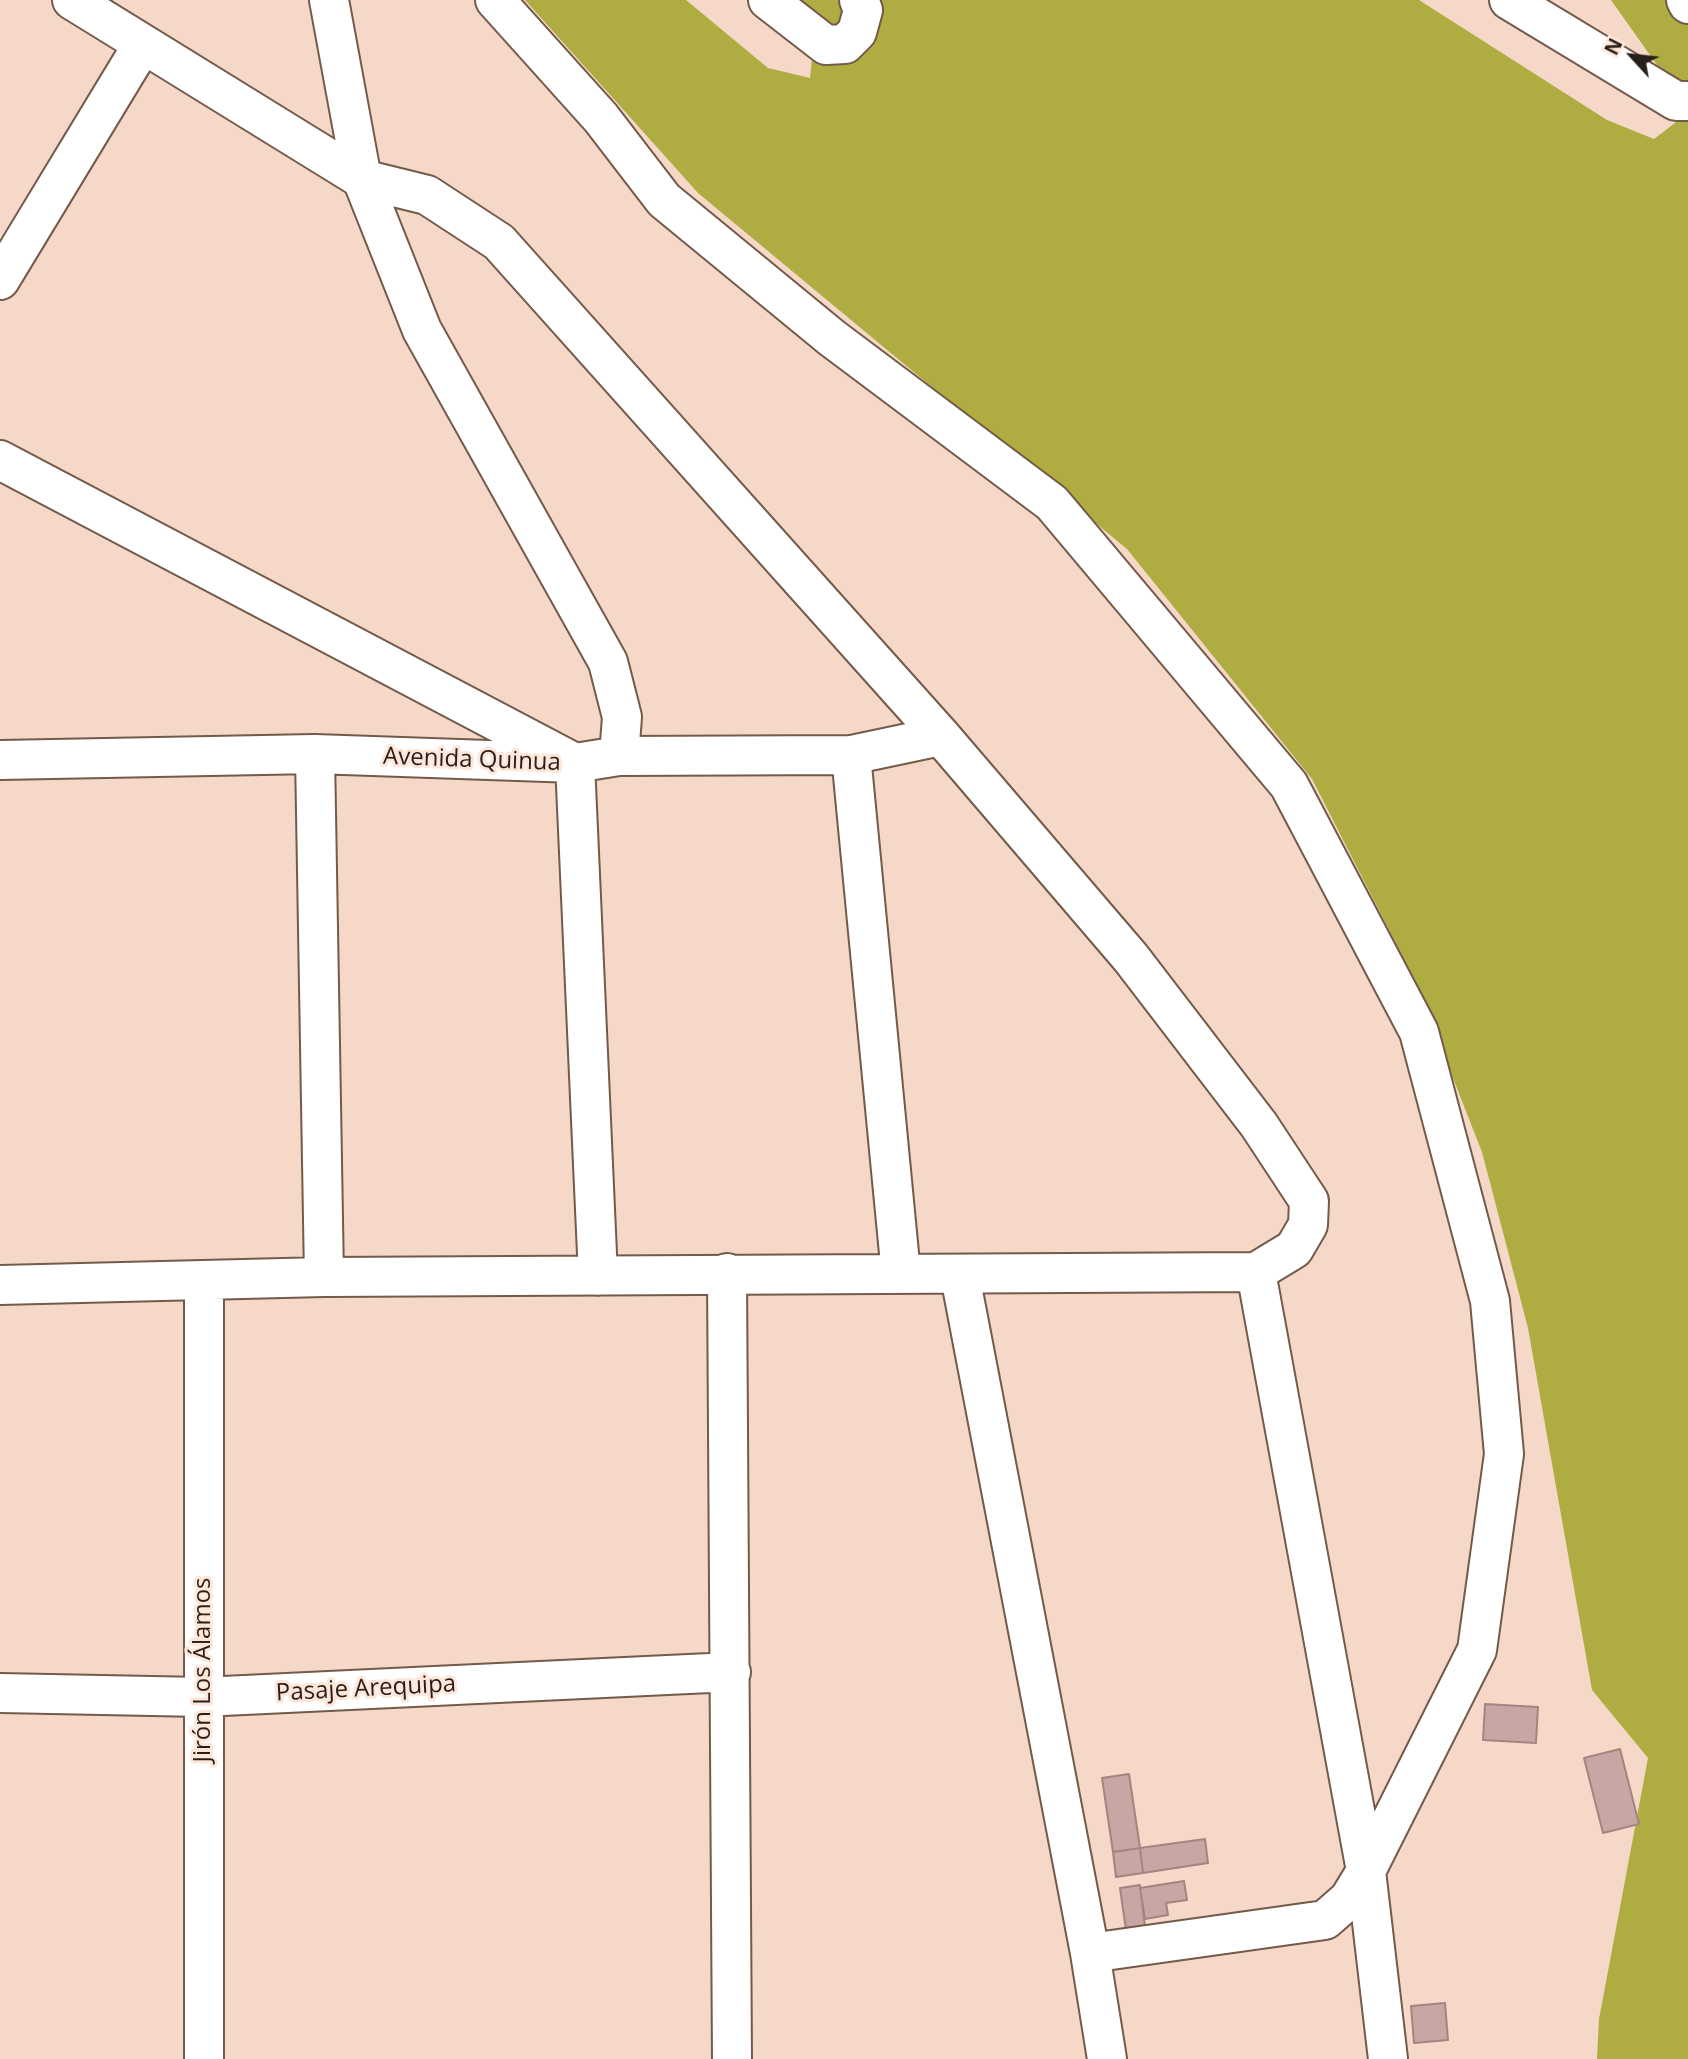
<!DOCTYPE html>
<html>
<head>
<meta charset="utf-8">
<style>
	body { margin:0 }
	#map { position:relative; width:1688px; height:2059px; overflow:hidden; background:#f5d8c7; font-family:"Open Sans",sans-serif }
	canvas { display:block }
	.north { position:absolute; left:1597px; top:21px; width:70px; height:70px; -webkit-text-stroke:5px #fee7d9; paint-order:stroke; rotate:297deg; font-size:19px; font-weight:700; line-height:28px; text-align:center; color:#291f19 }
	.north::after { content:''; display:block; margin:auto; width:24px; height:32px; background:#291f19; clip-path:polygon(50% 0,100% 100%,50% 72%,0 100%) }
</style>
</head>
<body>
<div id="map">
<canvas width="1688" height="2059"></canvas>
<div class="north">N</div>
</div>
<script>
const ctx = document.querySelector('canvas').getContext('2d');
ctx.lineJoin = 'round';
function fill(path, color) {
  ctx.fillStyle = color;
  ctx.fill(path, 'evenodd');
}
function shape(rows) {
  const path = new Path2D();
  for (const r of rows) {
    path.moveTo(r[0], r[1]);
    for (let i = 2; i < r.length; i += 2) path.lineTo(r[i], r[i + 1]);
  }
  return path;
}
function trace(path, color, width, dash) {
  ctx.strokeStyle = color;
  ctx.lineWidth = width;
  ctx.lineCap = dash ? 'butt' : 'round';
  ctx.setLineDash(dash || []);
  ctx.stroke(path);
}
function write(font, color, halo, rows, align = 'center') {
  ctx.font = font + ' "Open Sans",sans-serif';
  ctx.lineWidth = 6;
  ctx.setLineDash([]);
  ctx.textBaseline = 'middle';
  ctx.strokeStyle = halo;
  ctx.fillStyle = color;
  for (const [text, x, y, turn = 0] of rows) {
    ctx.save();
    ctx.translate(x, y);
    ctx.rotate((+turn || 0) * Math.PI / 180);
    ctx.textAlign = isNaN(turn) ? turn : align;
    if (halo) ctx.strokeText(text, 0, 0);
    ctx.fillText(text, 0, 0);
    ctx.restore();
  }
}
fill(shape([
	[525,0,686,0,768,68,810,78,814,40,791,0,1419,0,1607,120,1654,139,1688,113,1688,2059,1597,2059,1599,2019,1648,1758,1592,1690,1528,1328,1482,1152,1414,979,1312,779,1127,549,698,193],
	[1611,0,1688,0,1688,109]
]), '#afad41');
const building = shape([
	[1485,1704,1538,1707,1536,1743,1483,1740,1485,1704],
	[1620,1749,1639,1824,1603,1833,1584,1758,1620,1749],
	[1129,1774,1140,1848,1113,1852,1102,1778,1129,1774],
	[1205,1839,1208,1863,1143,1873,1140,1848,1205,1839],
	[1140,1848,1143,1873,1116,1877,1113,1852,1140,1848],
	[1184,1881,1187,1900,1166,1903,1168,1915,1145,1919,1140,1888,1184,1881],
	[1140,1885,1145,1927,1126,1930,1120,1888,1140,1885],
	[1445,2003,1448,2040,1414,2043,1411,2006,1445,2003]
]);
fill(building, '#c8a6a3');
trace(building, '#a38480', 2);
const minor = shape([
	[329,0,362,179,422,330,608,662,622,717,619,756],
	[495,0,601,118,664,200,832,338,1052,503,1289,785,1419,1032,1490,1301,1504,1454,1477,1650,1366,1871,1349,1899,1325,1920,1090,1953],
	[768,0,826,45,845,44,857,32,863,10,859,0],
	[1509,0,1676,101,1688,101],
	[1686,0,1688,4],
	[0,280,143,44],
	[0,460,575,763,598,1276],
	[315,754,324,1277],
	[851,755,901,1274],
	[0,760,315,754,575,763,619,756,851,755,941,736],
	[1256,1272,1366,1871,1388,2059],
	[727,1273,732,2059],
	[960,1276,1090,1953,1107,2059],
	[204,1280,204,2059],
	[0,1285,324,1277,1256,1272,1294,1249,1308,1225,1309,1201,1259,1125,1131,958,941,736,499,242,427,195,362,179,72,0],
	[0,1693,202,1697,731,1672]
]);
trace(minor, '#735a4b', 42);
trace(minor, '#fff', 38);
write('24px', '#291f19', '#fee7d9', [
	["Avenida Quinua",472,760,2],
	["Jirón Los Álamos",203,1670,-90],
	["Pasaje Arequipa",366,1689,-3]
]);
</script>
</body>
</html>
